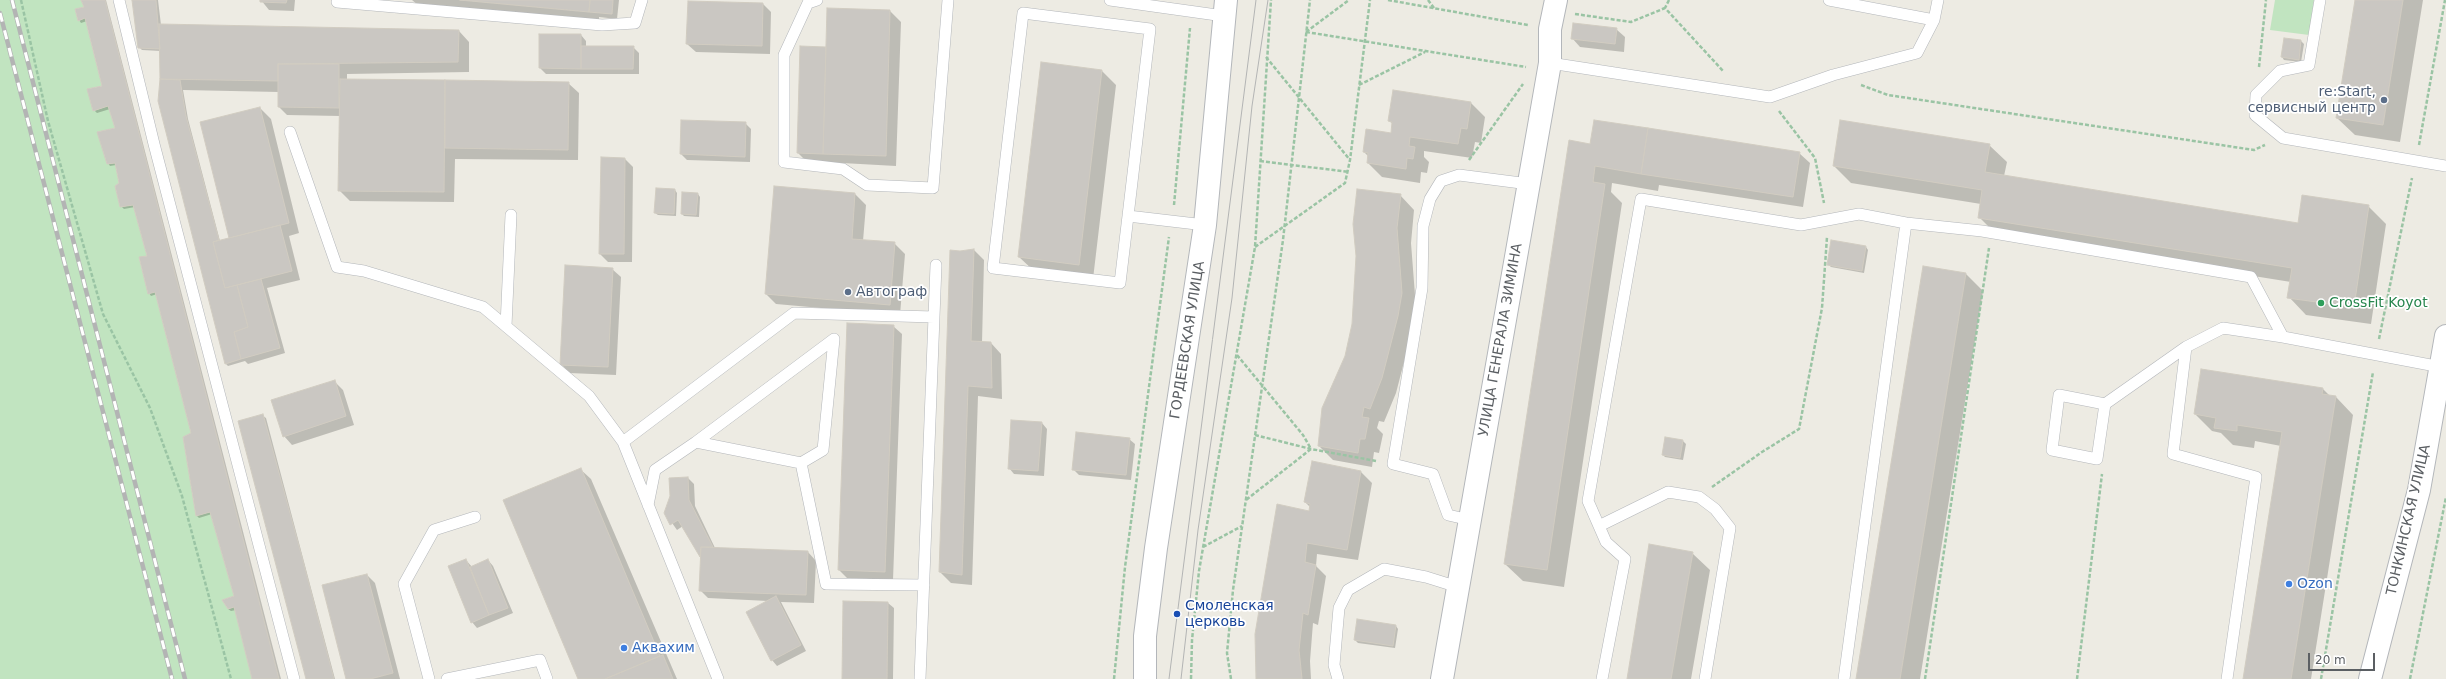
<!DOCTYPE html>
<html>
<head>
<meta charset="utf-8">
<style>
	body { margin:0 }
	#map { position:relative; width:2446px; height:679px; overflow:hidden; background:#edebe3; font-family:"DejaVu Sans",sans-serif }
	canvas { display:block }
	.scale { position:absolute; left:2308px; top:653px; width:67px; height:18px; box-sizing:border-box; border:2px solid #5b5f63; border-top:0; padding-left:5px; font-size:12px; line-height:14px; white-space:nowrap; color:#5b5f63; -webkit-text-stroke:3px #fff; paint-order:stroke }
</style>
</head>
<body>
<div id="map">
<canvas width="2446" height="679"></canvas>
<div class="scale">20 m</div>
</div>
<script>
const ctx = document.querySelector('canvas').getContext('2d');
ctx.lineJoin = 'round';
function fill(path, color) {
  ctx.fillStyle = color;
  ctx.fill(path, 'evenodd');
}
function shape(rows) {
  const path = new Path2D();
  for (const r of rows) {
    path.moveTo(r[0], r[1]);
    for (let i = 2; i < r.length; i += 2) path.lineTo(r[i], r[i + 1]);
  }
  return path;
}
function trace(path, color, width, dash) {
  ctx.strokeStyle = color;
  ctx.lineWidth = width;
  ctx.lineCap = dash ? 'butt' : 'round';
  ctx.setLineDash(dash || []);
  ctx.stroke(path);
}
function write(font, color, halo, rows, align = 'center') {
  ctx.font = font + ' "DejaVu Sans",sans-serif';
  ctx.lineWidth = 3.5;
  ctx.setLineDash([]);
  ctx.textBaseline = 'middle';
  ctx.strokeStyle = halo;
  ctx.fillStyle = color;
  for (const [text, x, y, turn = 0] of rows) {
    ctx.save();
    ctx.translate(x, y);
    ctx.rotate((+turn || 0) * Math.PI / 180);
    ctx.textAlign = isNaN(turn) ? turn : align;
    if (halo) ctx.strokeText(text, 0, 0);
    ctx.fillText(text, 0, 0);
    ctx.restore();
  }
}
fill(shape([
	[0,0,81,0,84,7,75,9,78,21,85,18,102,86,88,89,93,111,108,106,115,128,98,132,107,164,115,163,119,183,115,186,120,207,133,205,147,256,139,258,148,293,155,292,191,433,183,437,196,516,210,512,234,596,222,600,228,609,234,607,252,679,0,679],
	[2275,0,2314,0,2309,35,2270,30]
]), '#c1e4c0');
fill(shape([
	[82,0,106,0,281,679,254,679,236,610,231,611,228,609,235,597,212,514,199,518,197,516,192,434,157,294,151,296,149,293,148,256,135,207,124,209,121,206,120,184,116,165,110,166,108,163,116,129,110,109,97,113,94,110,103,87,87,21,81,23,79,20,85,8],
	[133,0,158,0,161,25,459,31,469,42,469,72,347,74,347,80,568,83,579,93,578,160,455,159,454,202,350,201,339,190,340,116,287,115,279,107,279,92,183,90,188,119,220,241,230,239,260,108,271,119,299,233,289,236,300,280,267,288,285,353,248,364,245,361,228,366,226,364,161,79,161,51,142,50,139,47],
	[261,0,295,0,294,11,269,10],
	[412,0,619,0,617,19,599,17,599,22,418,5],
	[2356,0,2423,0,2400,142,2355,135,2337,118],
	[763,4,771,12,770,54,696,52,687,44],
	[890,11,901,22,896,166,806,161,798,153,825,48],
	[1616,29,1625,37,1624,52,1580,47,1572,38],
	[581,35,586,41,586,47,633,47,639,53,639,74,546,74,540,68],
	[2284,39,2301,41,2304,44,2301,62,2284,60,2282,57],
	[1102,71,1116,85,1093,279,1034,271,1019,257],
	[1471,103,1485,117,1481,143,1475,142,1472,158,1424,151,1424,157,1429,162,1427,173,1421,172,1420,183,1382,177,1368,163,1369,157,1364,152,1392,134,1393,124,1389,121],
	[745,123,751,129,750,162,687,160,681,154],
	[1591,145,1799,153,1810,163,1803,207,1659,185,1658,191,1612,183,1611,192,1622,203,1564,587,1523,581,1505,564],
	[1989,145,2007,162,2004,176,2299,224,2368,206,2386,224,2371,324,2306,315,2289,297,2291,282,1997,235,1979,217,1981,204,1851,183,1834,166],
	[602,158,625,159,633,167,632,262,608,262,600,254],
	[675,190,677,193,676,216,658,215,655,213],
	[698,194,700,197,699,217,684,216,682,214],
	[855,194,866,205,863,241,894,243,905,254,900,315,776,304,766,294],
	[1400,195,1414,210,1411,243,1416,308,1412,331,1396,393,1384,422,1379,421,1377,428,1383,434,1379,453,1374,452,1372,467,1333,460,1319,446,1346,357],
	[1866,247,1868,250,1864,273,1831,267,1828,264],
	[974,250,984,260,982,343,991,343,1001,354,1002,399,978,396,972,585,951,583,940,572,960,252],
	[1924,267,1966,274,1983,291,1920,679,1857,679],
	[612,269,621,277,616,375,569,373,561,364],
	[848,324,893,326,902,334,893,580,847,578,839,570],
	[334,381,343,390,354,425,292,445,284,436],
	[2323,389,2330,396,2336,397,2353,415,2311,679,2244,679,2281,446,2255,441,2254,448,2233,445,2221,433,2212,431,2195,414],
	[263,416,266,418,335,679,307,679],
	[1042,423,1047,429,1044,476,1014,474,1009,468],
	[1666,438,1683,441,1686,444,1683,460,1665,457,1663,455],
	[1129,439,1135,444,1131,480,1079,475,1073,469],
	[1313,462,1361,472,1372,483,1358,560,1317,554,1316,566,1326,576,1318,625,1313,623,1310,661,1311,679,1257,679,1310,512,1310,507,1305,502],
	[580,469,591,479,677,679,579,679],
	[688,478,694,484,695,506,715,548,808,552,816,561,814,603,781,602,806,651,777,666,772,660,768,601,708,598,700,590,701,557,683,526,677,530,665,513,671,496,670,479],
	[1692,553,1710,570,1691,679,1628,679],
	[466,560,472,567,488,560,493,566,513,613,477,628,472,622],
	[367,575,375,583,400,679,347,679],
	[844,602,888,603,894,608,893,679,843,679],
	[1396,626,1398,629,1395,648,1358,643,1355,640]
]), '#0003');
const building = shape([
	[81,0,105,0,279,679,252,679,234,607,228,609,222,600,234,596,210,512,196,516,183,437,191,433,155,292,148,294,139,257,147,256,133,205,120,207,115,186,119,183,115,163,107,164,97,132,115,128,108,106,93,111,87,89,102,86,85,18,78,21,75,9,84,7,81,0],
	[132,0,156,0,160,49,138,48,132,0],
	[260,0,287,0,286,3,260,2,260,0],
	[460,0,590,0,589,12,460,0],
	[590,0,613,0,612,14,589,12,590,0],
	[2355,0,2403,0,2383,125,2336,118,2355,0],
	[688,1,763,3,762,46,686,44,688,1],
	[827,8,890,10,886,156,823,154,827,8],
	[1573,23,1617,28,1615,44,1571,39,1573,23],
	[159,24,459,30,458,62,278,64,278,81,160,79,159,24],
	[539,34,581,34,581,69,539,68,539,34],
	[2284,38,2301,40,2299,60,2281,57,2284,38],
	[581,46,634,46,633,69,581,69,581,46],
	[800,46,826,47,823,154,797,153,800,46],
	[1041,62,1102,70,1079,265,1018,257,1041,62],
	[278,64,339,64,339,108,278,107,278,64],
	[160,79,180,80,186,116,219,240,213,242,225,288,237,285,248,327,234,332,241,359,225,364,158,101,160,79],
	[340,79,445,80,444,192,338,191,340,79],
	[445,80,569,82,568,150,445,148,445,80],
	[1393,90,1471,102,1467,129,1461,128,1458,144,1410,137,1409,146,1415,147,1413,159,1407,158,1406,169,1367,163,1368,153,1363,152,1366,129,1391,133,1392,122,1388,121,1393,90],
	[260,107,289,223,229,238,200,122,260,107],
	[681,120,746,122,745,157,680,154,681,120],
	[1594,120,1648,128,1641,174,1595,166,1593,182,1605,184,1547,570,1504,564,1569,140,1590,144,1594,120],
	[1840,120,1990,144,1985,172,2298,223,2302,195,2369,205,2354,307,2287,298,2292,268,1978,218,1982,190,1833,166,1840,120],
	[1648,128,1800,152,1793,197,1641,174,1648,128],
	[601,157,625,158,624,254,599,254,601,157],
	[774,186,855,193,852,239,895,242,890,305,765,294,774,186],
	[656,188,675,189,674,214,654,213,656,188],
	[1357,189,1401,194,1397,228,1402,293,1398,316,1382,378,1370,409,1364,407,1362,417,1369,418,1365,439,1360,439,1358,453,1318,446,1322,408,1345,356,1352,324,1356,256,1353,224,1357,189],
	[682,192,698,193,696,215,681,214,682,192],
	[280,225,292,271,225,288,213,242,280,225],
	[1831,240,1866,246,1862,271,1827,265,1831,240],
	[974,249,971,341,991,342,992,388,968,386,962,575,939,572,950,250,960,251,974,249],
	[565,265,613,268,608,367,560,365,565,265],
	[1923,266,1966,273,1900,679,1856,679,1923,266],
	[261,279,280,348,241,359,234,332,248,327,237,285,261,279],
	[847,323,894,325,885,572,838,570,847,323],
	[2201,369,2323,388,2322,394,2336,396,2291,679,2243,679,2282,432,2237,425,2237,431,2214,428,2216,418,2194,414,2201,369],
	[335,380,346,416,283,437,271,400,335,380],
	[263,414,302,557,334,679,306,679,238,421,263,414],
	[1011,420,1042,422,1038,471,1008,469,1011,420],
	[1076,432,1130,438,1126,475,1072,470,1076,432],
	[1665,437,1683,440,1680,458,1662,455,1665,437],
	[1312,461,1361,471,1347,550,1307,543,1305,562,1316,565,1308,615,1303,613,1299,650,1302,679,1256,679,1255,634,1277,504,1309,511,1310,504,1304,502,1312,461],
	[581,468,660,656,605,679,578,679,503,500,581,468],
	[688,477,689,500,713,547,701,547,700,557,678,520,670,525,664,513,670,496,669,478,688,477],
	[1649,544,1693,552,1671,679,1627,679,1649,544],
	[701,547,808,551,806,595,699,591,701,547],
	[466,559,489,615,471,623,448,566,466,559],
	[488,559,508,608,489,615,470,567,488,559],
	[367,574,393,673,370,679,346,679,322,585,367,574],
	[776,596,801,645,771,661,746,612,776,596],
	[843,601,888,602,887,679,842,679,843,601],
	[1357,619,1396,625,1393,646,1354,640,1357,619],
	[663,655,673,679,605,679,660,656,663,655]
]);
fill(building, '#cac7c2');
trace(building, '#d1ccc1', 1);
const lane = shape([
	[119,0,154,144,294,679],
	[817,0,808,3,784,55,784,162,843,169,867,185,933,188,948,0],
	[1110,0,1224,16],
	[1829,0,1934,20,1938,0],
	[2320,0,2309,65,2280,71,2256,95,2255,115,2283,138,2446,166],
	[337,2,602,25,635,23,642,0],
	[1550,63,1770,97,1833,75,1917,53,1934,20],
	[290,132,337,267,364,271,483,307,589,396,623,442,718,679],
	[1128,216,1150,29,1023,13,993,268,1120,283,1128,216,1205,225],
	[506,326,511,215],
	[2105,404,2097,459,2052,450,2059,395,2105,404,2186,347],
	[623,442,794,313,934,317],
	[801,463,823,450,834,339,696,442,801,463,826,584,924,585],
	[648,505,655,470,696,442],
	[1470,520,1448,515,1433,474,1393,464,1422,288,1423,226,1430,199,1441,181,1459,175,1529,184],
	[1601,525,1668,492,1699,497,1715,509,1730,528,1705,679],
	[429,679,404,584,434,530,475,517],
	[447,679,540,660,547,679],
	[920,679,936,265],
	[1338,679,1334,665,1339,608,1348,590,1384,569,1426,577,1458,587],
	[1602,679,1625,559,1606,542,1588,501,1641,199,1801,225,1859,214,1906,223,1982,231,2251,277,2283,337,2441,367],
	[1844,679,1906,223],
	[2227,679,2256,477,2173,454,2186,347,2223,328,2283,337]
]);
const street = shape([
	[1145,679,1145,636,1156,548,1205,225,1226,0],
	[1442,679,1550,63,1550,29,1556,0],
	[2370,679,2419,490,2446,336]
]);
trace(lane, '#b3b6ba', 12);
trace(street, '#b3b6ba', 24);
trace(shape([
	[21,0,48,121,103,314,150,408,182,496,231,679],
	[1388,0,1528,25],
	[1428,0,1434,8],
	[1669,0,1665,8,1724,72],
	[1575,14,1631,22,1665,8],
	[1306,32,1526,67],
	[1306,32,1349,0],
	[1266,57,1350,160],
	[2259,67,2266,0],
	[1359,85,1425,52],
	[1861,85,1888,95,2254,150,2265,145],
	[1779,111,1815,158,1824,203],
	[2419,145,2445,0],
	[1469,160,1523,84],
	[1260,161,1349,172],
	[1174,205,1190,28],
	[1255,247,1345,183,1350,160,1370,0],
	[2379,339,2412,178],
	[1237,355,1303,435,1311,449,1246,500],
	[1255,435,1311,449,1376,461],
	[1712,487,1762,452,1799,429,1822,308,1827,237],
	[1203,547,1242,526],
	[1114,679,1125,567,1169,237],
	[1191,679,1192,640,1199,571,1255,247,1271,0],
	[1231,679,1227,653,1233,590,1283,240,1310,0],
	[1925,679,1989,248],
	[2077,679,2102,474],
	[2321,679,2373,372],
	[2410,679,2446,497]
]), '#9ac4a4', 2.5, [4, 2]);
trace(lane, '#fff', 11);
trace(street, '#fff', 22);
trace(shape([
	[1169,679,1256,0],
	[1181,679,1198,530,1232,298,1252,106,1268,0]
]), '#b3b4b4', 1);
const rail = shape([
	[12,0,185,679],
	[0,13,172,679]
]);
trace(rail, '#b3b4b4', 4.5);
trace(rail, '#fff', 3, [9]);
for (const [x, y, r, color] of [
	[2384,100,4,"#5c6f8a"],
	[848,292,4,"#5c6f8a"],
	[2321,303,4,"#2e9e5b"],
	[2289,584,4,"#3f7fe0"],
	[1177,614,4,"#1a4fb4"],
	[624,648,4,"#3f7fe0"]
]) {
  const dot = new Path2D();
  dot.arc(x, y, r, 0, 2 * Math.PI);
  ctx.fillStyle = color;
  ctx.fill(dot);
  trace(dot, '#fff', 1.5);
}
write('14px', '#4e5e75', '#fff', [
	["re:Start,",2376,92],
	["сервисный центр",2376,108],
	["Автограф",856,292,"left"]
], 'right');
write('14px', '#27864d', '#fff', [
	["CrossFit Koyot",2329,303]
], 'left');
write('14px', '#5b5f63', '#fff', [
	["ГОРДЕЕВСКАЯ УЛИЦА",1188,340,-81],
	["УЛИЦА ГЕНЕРАЛА ЗИМИНА",1501,340,-80],
	["ТОНКИНСКАЯ УЛИЦА",2409,520,-77]
]);
write('14px', '#366cbe', '#fff', [
	["Ozon",2297,584],
	["Аквахим",632,648]
], 'left');
write('14px', '#164399', '#fff', [
	["Смоленская",1185,606],
	["церковь",1185,622]
], 'left');
</script>
</body>
</html>
